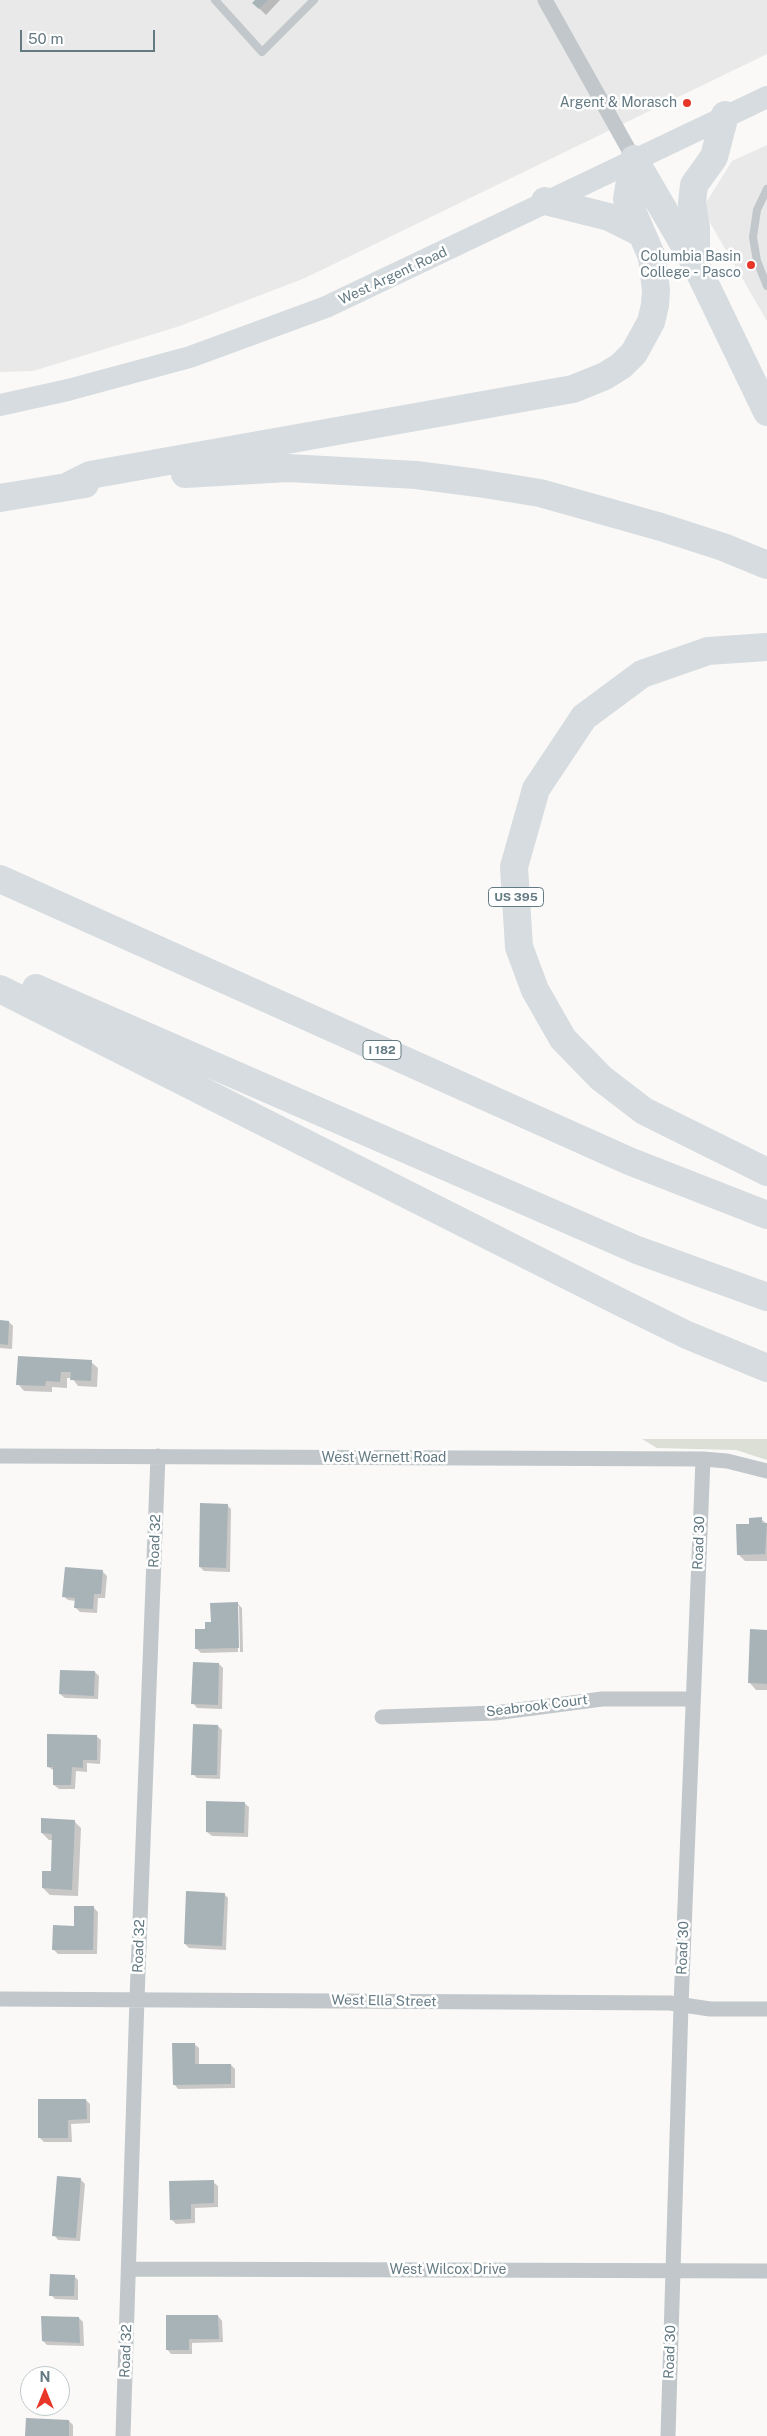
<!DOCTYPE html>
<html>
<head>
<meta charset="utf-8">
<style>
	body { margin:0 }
	#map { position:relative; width:767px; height:2436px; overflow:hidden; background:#faf9f7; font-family:"Public Sans",sans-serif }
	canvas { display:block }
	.north { position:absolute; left:20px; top:2366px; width:50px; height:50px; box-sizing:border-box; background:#fff; border:1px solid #c1cacd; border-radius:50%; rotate:0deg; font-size:14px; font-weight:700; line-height:20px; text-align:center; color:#647a83 }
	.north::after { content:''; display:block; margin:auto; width:18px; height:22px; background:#e83729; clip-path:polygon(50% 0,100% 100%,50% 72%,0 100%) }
	.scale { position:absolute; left:20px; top:30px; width:135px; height:22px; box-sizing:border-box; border:2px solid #647a83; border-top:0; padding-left:6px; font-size:15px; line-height:18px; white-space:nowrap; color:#647a83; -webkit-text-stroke:4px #fff; paint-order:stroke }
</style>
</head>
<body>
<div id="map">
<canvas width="767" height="2436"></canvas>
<div class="north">N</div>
<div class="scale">50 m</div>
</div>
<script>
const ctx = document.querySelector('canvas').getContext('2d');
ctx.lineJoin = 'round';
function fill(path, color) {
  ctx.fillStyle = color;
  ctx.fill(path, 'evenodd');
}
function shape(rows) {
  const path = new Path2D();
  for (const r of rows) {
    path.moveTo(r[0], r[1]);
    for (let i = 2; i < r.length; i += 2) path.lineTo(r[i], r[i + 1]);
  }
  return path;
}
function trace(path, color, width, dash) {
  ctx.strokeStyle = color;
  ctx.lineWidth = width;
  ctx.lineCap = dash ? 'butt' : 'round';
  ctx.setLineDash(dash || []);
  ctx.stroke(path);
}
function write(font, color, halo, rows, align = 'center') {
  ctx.font = font + ' "Public Sans",sans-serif';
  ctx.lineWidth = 5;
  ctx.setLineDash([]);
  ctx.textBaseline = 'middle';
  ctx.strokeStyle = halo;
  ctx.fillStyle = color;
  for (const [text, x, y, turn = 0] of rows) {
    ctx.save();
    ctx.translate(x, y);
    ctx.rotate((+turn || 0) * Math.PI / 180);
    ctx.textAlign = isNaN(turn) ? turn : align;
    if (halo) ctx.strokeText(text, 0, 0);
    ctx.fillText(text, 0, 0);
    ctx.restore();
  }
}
fill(shape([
	[0,0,767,0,767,54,305,278,180,326,33,371,0,372],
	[767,145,767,321,702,209,732,161]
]), '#e8e9e8');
fill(shape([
	[642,1439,767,1439,767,1460,736,1450,657,1448]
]), '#dbdfd6');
fill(shape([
	[256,0,280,0,266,15,254,3],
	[0,1321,9,1322,13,1326,12,1349,0,1348],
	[91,1362,98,1368,97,1387,78,1386,72,1378,67,1378,67,1388,52,1387,52,1392,24,1391,18,1384],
	[227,1505,231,1509,230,1572,204,1571,200,1567],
	[761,1519,767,1524,767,1561,745,1561,738,1554,750,1526],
	[103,1572,107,1576,105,1598,98,1598,97,1613,80,1612,75,1607,76,1601,68,1600,63,1596],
	[237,1603,242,1608,243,1652,240,1652,239,1606,237,1606,238,1652,201,1653,196,1648,212,1624],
	[767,1631,767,1690,756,1690,750,1683],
	[219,1664,223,1668,222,1709,197,1708,193,1703],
	[95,1672,99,1676,98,1699,65,1698,60,1694],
	[218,1726,222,1730,220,1779,197,1778,193,1774],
	[96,1736,101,1740,100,1764,87,1763,87,1772,76,1771,75,1789,59,1789,54,1785,55,1771,48,1767],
	[244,1803,249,1807,248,1837,212,1836,207,1832],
	[74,1821,81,1828,78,1896,50,1895,43,1888,52,1873,53,1840,49,1840,42,1833],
	[224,1894,228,1898,226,1950,189,1948,185,1944],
	[93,1907,98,1912,97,1954,58,1954,54,1950],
	[194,2044,199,2048,199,2065,231,2065,235,2069,235,2088,178,2089,174,2084],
	[86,2100,90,2104,90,2123,71,2124,72,2142,44,2142,40,2138],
	[81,2180,85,2184,80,2241,58,2240,54,2235],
	[213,2182,218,2186,218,2207,195,2208,195,2223,176,2224,172,2220],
	[74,2276,78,2280,78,2300,55,2299,51,2295],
	[218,2316,222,2321,223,2342,192,2343,192,2354,171,2354,167,2349],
	[79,2318,83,2322,84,2346,47,2345,43,2341],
	[69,2421,73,2425,73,2436,27,2436]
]), '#0003');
fill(shape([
	[255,0,268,0,259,9,252,3],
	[0,1320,9,1321,8,1345,0,1344],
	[18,1356,92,1360,91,1381,70,1380,71,1372,61,1372,60,1382,46,1381,45,1386,16,1385],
	[200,1503,228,1504,226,1568,199,1567],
	[762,1517,762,1523,767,1523,765,1554,737,1555,736,1524,749,1524,749,1518],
	[65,1567,103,1570,101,1594,94,1594,93,1609,74,1608,75,1598,62,1597],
	[238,1602,239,1648,195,1649,195,1629,205,1629,205,1622,211,1622,210,1603],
	[750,1629,767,1630,767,1684,748,1683],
	[193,1662,219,1663,218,1705,191,1704],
	[60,1670,95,1671,94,1696,59,1694],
	[193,1724,218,1725,217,1775,191,1775],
	[47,1734,97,1735,97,1760,83,1760,83,1768,72,1767,71,1785,53,1785,53,1767,47,1767],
	[206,1801,245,1802,244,1833,206,1832],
	[41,1818,75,1820,72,1890,42,1888,42,1871,51,1871,52,1834,41,1833],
	[186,1891,225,1893,222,1946,184,1944],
	[74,1906,94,1906,93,1950,52,1950,53,1925,74,1926],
	[172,2043,195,2043,195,2064,231,2064,231,2084,173,2085],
	[38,2099,86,2099,87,2119,68,2120,68,2138,38,2138],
	[57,2176,81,2178,76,2238,52,2236],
	[214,2180,214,2203,191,2204,191,2219,170,2220,169,2181],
	[50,2274,75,2275,74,2296,49,2296],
	[166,2315,218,2315,219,2339,189,2339,189,2350,166,2350],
	[41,2316,79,2317,80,2343,42,2341],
	[26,2418,69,2420,69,2436,25,2436]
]), '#a7b3b7');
trace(shape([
	[215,0,262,52,314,0],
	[767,189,757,210,753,237,757,261,767,286]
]), '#c1c7ca', 8);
trace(shape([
	[545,0,634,159],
	[0,1456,703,1459,727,1461,767,1471],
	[382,1717,495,1713,602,1699,692,1699],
	[0,1999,670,2003,710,2009,767,2009],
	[129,2269,767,2271],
	[123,2436,137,1998,158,1456],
	[668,2436,681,2005,703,1459]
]), '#c1c7ca', 15);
trace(shape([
	[0,405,68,390,190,357,326,307,767,97]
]), '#d6dcdf', 22);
trace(shape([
	[634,159,696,265,767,412],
	[545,201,609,217,641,233],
	[696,265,696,228,692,203,694,185,714,157,725,115],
	[185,474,288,468,416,475,478,483,540,493,661,527,723,547,767,565],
	[68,486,90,475,573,389,605,376,621,366,634,353,651,322,655,305,656,290,652,257,627,199,634,159],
	[0,498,85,484],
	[767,647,708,651,642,674,584,717,536,789,514,867,519,947,535,990,563,1039,601,1078,644,1111,767,1172],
	[0,879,629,1161,767,1215],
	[36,988,637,1250,767,1297],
	[0,989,620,1302,687,1335,767,1368]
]), '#d6dcdf', 28);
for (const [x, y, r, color] of [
	[687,103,5,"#e83729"],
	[751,265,5,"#e83729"]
]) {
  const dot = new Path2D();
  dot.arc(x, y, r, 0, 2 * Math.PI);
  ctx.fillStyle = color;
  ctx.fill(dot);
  trace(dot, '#fff', 2);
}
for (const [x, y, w] of [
	[516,897,55],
	[382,1050,38]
]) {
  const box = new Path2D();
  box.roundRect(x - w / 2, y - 9.5, w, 19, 4);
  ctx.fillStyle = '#fff';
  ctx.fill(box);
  trace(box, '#647a83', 1);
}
write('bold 12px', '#647a83', null, [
	["US 395",516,897],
	["I 182",382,1050]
]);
write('14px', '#647a83', '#fff', [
	["Argent & Morasch",677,103],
	["Columbia Basin",741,257],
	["College - Pasco",741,273]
], 'right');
write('14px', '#647a83', '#fff', [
	["West Argent Road",393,276,-25],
	["West Wernett Road",384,1458],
	["Road 32",155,1541,-88],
	["Road 30",699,1543,-88],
	["Seabrook Court",537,1706,-7],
	["Road 32",139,1946,-88],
	["Road 30",683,1948,-88],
	["West Ella Street",384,2001,1],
	["West Wilcox Drive",448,2270],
	["Road 32",126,2351,-88],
	["Road 30",670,2352,-88]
]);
</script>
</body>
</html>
